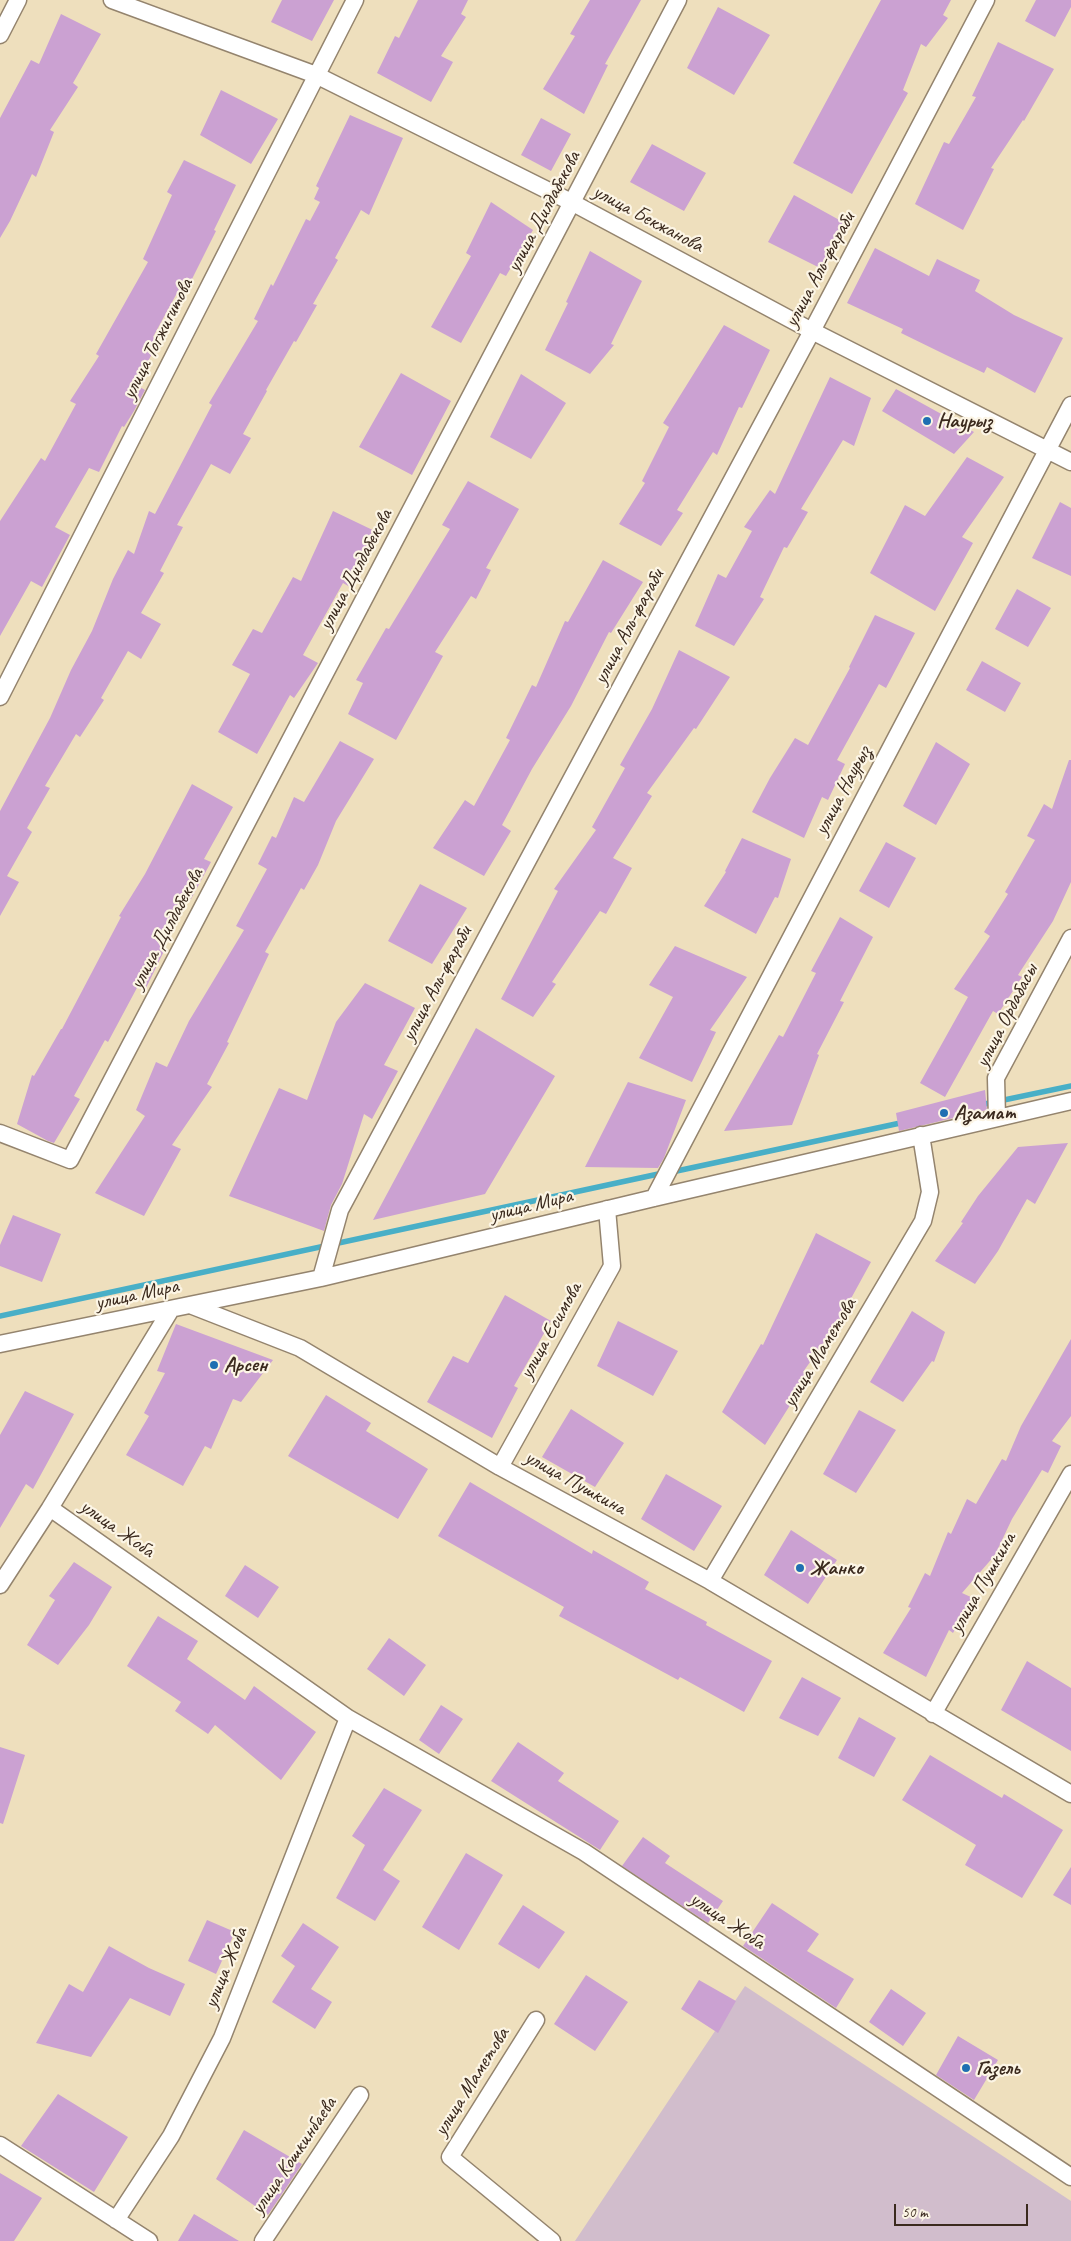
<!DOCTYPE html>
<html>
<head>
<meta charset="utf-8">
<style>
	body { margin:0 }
	#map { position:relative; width:1071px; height:2241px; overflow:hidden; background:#eedfbd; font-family:Caveat,sans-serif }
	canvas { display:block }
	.scale { position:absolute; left:894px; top:2204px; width:134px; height:22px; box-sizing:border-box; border:2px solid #3b2a1e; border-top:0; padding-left:6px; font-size:15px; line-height:18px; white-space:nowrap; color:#3b2a1e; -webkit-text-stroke:4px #fcf5e5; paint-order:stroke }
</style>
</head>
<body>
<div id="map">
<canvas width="1071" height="2241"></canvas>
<div class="scale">50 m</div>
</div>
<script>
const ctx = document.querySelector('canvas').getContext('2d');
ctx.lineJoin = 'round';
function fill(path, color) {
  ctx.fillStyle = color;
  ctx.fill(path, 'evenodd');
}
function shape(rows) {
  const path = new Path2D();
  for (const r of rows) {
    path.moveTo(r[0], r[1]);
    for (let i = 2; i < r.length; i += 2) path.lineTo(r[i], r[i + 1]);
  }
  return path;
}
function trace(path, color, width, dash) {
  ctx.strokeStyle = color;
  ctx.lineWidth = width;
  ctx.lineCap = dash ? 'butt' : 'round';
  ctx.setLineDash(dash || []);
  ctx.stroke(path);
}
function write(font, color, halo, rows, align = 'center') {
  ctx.font = font + ' Caveat,sans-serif';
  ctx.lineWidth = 4.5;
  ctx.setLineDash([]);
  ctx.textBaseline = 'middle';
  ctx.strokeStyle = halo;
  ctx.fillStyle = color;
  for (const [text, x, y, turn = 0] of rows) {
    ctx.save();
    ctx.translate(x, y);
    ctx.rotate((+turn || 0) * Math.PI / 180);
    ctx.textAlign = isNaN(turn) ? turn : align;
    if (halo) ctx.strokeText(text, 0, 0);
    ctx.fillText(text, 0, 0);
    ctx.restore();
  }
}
fill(shape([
	[745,1986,1071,2201,1071,2241,575,2241]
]), '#d1bdcc');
trace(shape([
	[980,1105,1071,1086],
	[672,1172,905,1122],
	[0,1316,663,1173]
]), '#48afc7', 5.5);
fill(shape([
	[282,0,334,0,312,41,271,22],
	[418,0,468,0,461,14,466,17,441,56,453,62,431,102,377,73,395,36,399,38],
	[590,0,641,0,605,64,608,65,584,114,543,89,575,36,570,34],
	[881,0,951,0,943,15,948,18,926,47,921,44,903,90,908,93,852,194,793,163],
	[1036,0,1071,0,1071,7,1055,37,1025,21],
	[718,7,770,35,734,95,687,68],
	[61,14,101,34,73,83,78,87,50,130,54,132,36,177,32,174,10,221,0,238,0,118,31,60,39,64],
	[998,42,1054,69,1024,121,1023,120,991,168,994,169,963,230,915,204,944,142,949,144,976,97,972,96],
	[221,90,278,119,251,164,200,135],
	[350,115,403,138,369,215,361,210,335,258,338,260,313,304,317,305,296,342,294,341,266,390,267,391,243,434,251,438,230,474,211,464,177,525,183,527,160,571,164,573,141,613,161,624,141,659,128,651,101,698,104,700,80,737,76,734,45,786,50,788,27,828,32,832,7,876,19,882,0,916,0,811,50,718,71,670,92,631,113,579,128,550,134,554,149,511,155,514,212,405,209,403,258,321,254,319,271,284,273,286,306,219,310,221,320,202,314,199,319,188,316,186],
	[541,118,571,134,551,171,521,155],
	[652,144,706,173,684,211,630,182],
	[184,160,236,185,214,230,216,231,189,285,183,282,153,337,159,340,136,385,145,390,134,411,124,427,122,426,99,472,89,468,55,527,70,535,42,587,31,581,0,636,0,521,41,458,45,461,76,404,70,401,99,356,96,354,148,262,143,259,172,195,167,192],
	[794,195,843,222,820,268,768,242],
	[491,202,533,230,506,276,500,273,461,343,431,327,471,256,466,253],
	[875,248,929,276,937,259,980,280,975,291,1014,315,1063,338,1035,393,987,367,984,373,946,355,901,333,903,329,847,303],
	[590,251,642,281,611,344,614,345,590,374,545,350,568,303,566,302],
	[724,325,770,350,742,408,739,407,717,455,713,452,677,510,683,513,661,546,619,524,645,483,642,481,669,427,663,423],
	[401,373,451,401,412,475,359,447],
	[521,374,566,403,531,459,490,437],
	[830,377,871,398,854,446,843,440,801,509,808,512,787,548,784,547,760,597,764,599,734,646,695,626,718,574,726,578,752,531,744,527,770,490,775,494],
	[896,389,974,432,954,454,882,411],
	[967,457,1004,477,962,537,973,543,935,611,870,573,905,505,925,516],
	[468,481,519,509,486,568,491,570,476,599,471,596,435,652,443,656,396,740,348,714,363,683,356,680,386,628,389,629,450,529,442,525],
	[1060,502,1071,508,1071,576,1032,558],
	[333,511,381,534,350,587,343,583,303,655,318,663,294,698,290,695,257,754,218,732,250,674,232,665,253,629,262,633,293,577,301,581],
	[603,560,643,582,611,633,609,632,571,706,532,769,502,825,511,831,484,876,433,848,465,800,474,806,510,740,506,738,532,685,536,687,565,621,568,622],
	[1017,589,1051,608,1028,647,995,629],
	[875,615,915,633,886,688,879,684,837,760,845,764,828,800,822,797,804,838,752,812,770,778,795,738,808,745,850,668,849,667],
	[679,650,730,677,696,729,694,728,647,793,652,796,613,858,632,868,606,914,600,911,552,982,556,984,533,1017,501,999,558,891,554,889,596,830,592,827,625,768,620,765,652,709],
	[982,661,1021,683,1005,712,966,690],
	[340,741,374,759,336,821,318,865,304,890,301,888,265,952,269,954,227,1042,229,1043,207,1084,212,1087,172,1145,181,1149,144,1216,95,1193,145,1116,136,1110,156,1062,167,1067,189,1021,244,930,236,926,267,869,258,864,272,836,276,838,294,797,304,802],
	[936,742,970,764,936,825,903,806],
	[1069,760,1071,760,1071,882,1053,921,1018,975,1022,977,998,1014,993,1011,945,1097,920,1083,968,997,954,989,990,936,984,932,1008,894,1005,892,1035,840,1027,836,1044,804,1052,809],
	[192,784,233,807,204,859,211,862,191,899,185,896,160,946,165,949,146,988,139,984,108,1042,105,1040,74,1096,80,1099,54,1143,48,1141,17,1124,32,1075,34,1076,61,1029,62,1029,121,917,119,916,145,874],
	[742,838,791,859,778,898,775,897,756,934,704,906,726,872,725,871],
	[886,842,916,858,889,908,859,891],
	[420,884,467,908,432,964,388,941],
	[840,917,873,937,840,1001,844,1002,817,1054,819,1055,792,1125,724,1131,779,1035,783,1037,816,973,811,971],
	[675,946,747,977,710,1030,716,1032,692,1082,639,1058,673,997,649,985],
	[365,983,415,1008,384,1065,398,1071,372,1119,364,1114,342,1184,331,1205,324,1231,229,1196,279,1088,307,1100,336,1022],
	[476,1028,555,1076,485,1194,373,1220],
	[628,1082,686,1100,664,1158,658,1168,585,1167],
	[985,1090,987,1110,899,1131,896,1113],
	[1068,1143,1035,1204,1027,1199,998,1251,975,1284,935,1261,963,1223,961,1222,978,1196,1018,1147],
	[13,1215,61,1234,42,1282,0,1266,0,1245],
	[816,1233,871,1262,837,1324,803,1372,809,1375,765,1445,722,1412,761,1344,763,1345],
	[505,1295,551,1321,514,1386,518,1388,492,1438,427,1402,453,1356,468,1363],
	[912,1311,945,1332,934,1362,932,1361,903,1402,870,1382],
	[618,1321,678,1351,653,1396,597,1366],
	[176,1324,273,1360,241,1402,233,1399,211,1449,205,1446,183,1486,126,1455,149,1416,144,1413,165,1373,157,1371],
	[1071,1339,1071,1416,1052,1441,1061,1446,1048,1473,1042,1470,1012,1519,995,1555,962,1593,973,1598,953,1633,949,1630,926,1677,883,1653,911,1608,908,1607,925,1573,930,1576,948,1532,951,1534,967,1499,976,1504,1002,1459,1006,1461,1021,1426],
	[25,1391,74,1414,33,1489,26,1484,0,1528,0,1435],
	[326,1395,371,1423,366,1431,428,1469,398,1519,288,1456],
	[571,1409,624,1443,595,1487,542,1457],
	[859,1410,896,1430,856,1493,823,1474],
	[666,1474,722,1506,694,1551,641,1519],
	[470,1482,592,1554,593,1550,649,1582,645,1589,707,1622,706,1625,772,1661,744,1712,680,1677,678,1680,559,1616,564,1607,438,1536],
	[791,1530,837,1560,808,1604,764,1575],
	[74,1562,112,1587,89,1625,58,1665,27,1645,55,1600,49,1596],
	[245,1565,279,1587,258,1618,225,1596],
	[158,1616,198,1641,187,1659,245,1700,254,1686,316,1732,281,1780,215,1725,208,1734,175,1711,181,1702,127,1666],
	[389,1638,426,1665,404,1696,367,1669],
	[1027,1661,1071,1688,1071,1751,1001,1710],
	[802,1677,841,1698,818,1736,779,1718],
	[441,1705,463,1719,439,1754,419,1740],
	[859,1717,896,1738,874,1777,838,1758],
	[518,1742,564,1773,558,1781,619,1821,600,1850,491,1781],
	[0,1747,25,1755,3,1824,0,1823],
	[930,1755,1002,1798,1004,1794,1063,1830,1022,1898,965,1865,976,1845,902,1800],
	[384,1788,422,1810,383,1870,400,1881,375,1921,336,1898,365,1845,352,1836],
	[643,1837,670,1856,665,1863,723,1901,708,1923,622,1866],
	[466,1853,503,1875,459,1950,422,1927],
	[1071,1867,1071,1905,1053,1895],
	[772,1903,819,1934,807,1951,854,1979,836,2008,743,1946],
	[523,1905,565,1932,539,1969,498,1944],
	[207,1920,235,1932,216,1974,188,1961],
	[303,1923,339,1947,311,1989,332,2002,315,2029,272,2002,295,1966,281,1956],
	[109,1946,149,1968,185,1984,170,2016,130,1998,91,2057,36,2043,69,1984,83,1992],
	[586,1975,628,2002,595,2051,554,2024],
	[699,1980,736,2001,718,2033,681,2009],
	[891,1989,926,2013,903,2046,869,2022],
	[958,2036,998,2060,974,2100,936,2075],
	[58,2094,128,2137,94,2192,21,2146],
	[244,2130,302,2164,268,2215,216,2179],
	[0,2173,42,2198,14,2241,0,2241],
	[194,2214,239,2241,178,2241]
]), '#cba1d2');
const street = shape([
	[112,0,316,75,573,203,812,331,1071,462],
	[0,35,18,0],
	[0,697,355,0],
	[997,1118,996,1078,1071,938],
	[0,1133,70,1160,678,0],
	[654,1198,1071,405],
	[321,1278,340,1210,812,331,986,0],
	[190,1305,300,1348,500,1467,710,1581,1071,1794],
	[170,1311,50,1508,348,1718,584,1852,1071,2177],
	[0,1344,321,1278,654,1198,1071,1101],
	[500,1467,612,1266,607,1209],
	[710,1581,923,1221,930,1192,921,1135],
	[0,1585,50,1508],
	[933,1714,1071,1474],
	[536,2020,450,2157,552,2241],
	[0,2145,149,2241],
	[116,2220,171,2136,222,2038,348,1718],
	[263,2241,360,2095]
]);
trace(street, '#94846e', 19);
trace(street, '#fff', 16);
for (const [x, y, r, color] of [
	[927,421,5,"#1f6fb2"],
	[944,1113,5,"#1f6fb2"],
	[214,1365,5,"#1f6fb2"],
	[800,1568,5,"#1f6fb2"],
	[966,2068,5,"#1f6fb2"]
]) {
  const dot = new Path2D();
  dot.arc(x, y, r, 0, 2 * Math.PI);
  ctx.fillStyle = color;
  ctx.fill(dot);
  trace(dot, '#fcf5e5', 2);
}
write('21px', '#3b2a1e', '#fcf5e5', [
	["улица Дилдабекова",544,212,-62],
	["улица Бекжанова",648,219,28],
	["улица Аль-фараби",820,270,-62],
	["улица Тогжигитова",158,339,-63],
	["улица Дилдабекова",356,570,-62],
	["улица Аль-фараби",629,627,-62],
	["улица Наурыз",843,791,-62],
	["улица Дилдабекова",167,929,-62],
	["улица Аль-фараби",437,984,-62],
	["улица Ордабасы",1007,1016,-63],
	["улица Мира",531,1206,-14],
	["улица Мира",137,1295,-12],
	["улица Есимова",551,1331,-61],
	["улица Маметова",820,1353,-59],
	["улица Пушкина",575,1483,29],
	["улица Жоба",117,1529,35],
	["улица Пушкина",983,1583,-60],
	["улица Жоба",727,1921,34],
	["улица Жоба",226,1968,-68],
	["улица Маметова",472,2082,-58],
	["улица Кошкинбаева",294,2156,-56]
]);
write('bold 21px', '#3b2a1e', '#fcf5e5', [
	["Наурыз",937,421],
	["Азамат",954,1113],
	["Арсен",224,1365],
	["Жанко",810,1568],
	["Газель",976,2068]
], 'left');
</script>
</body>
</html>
